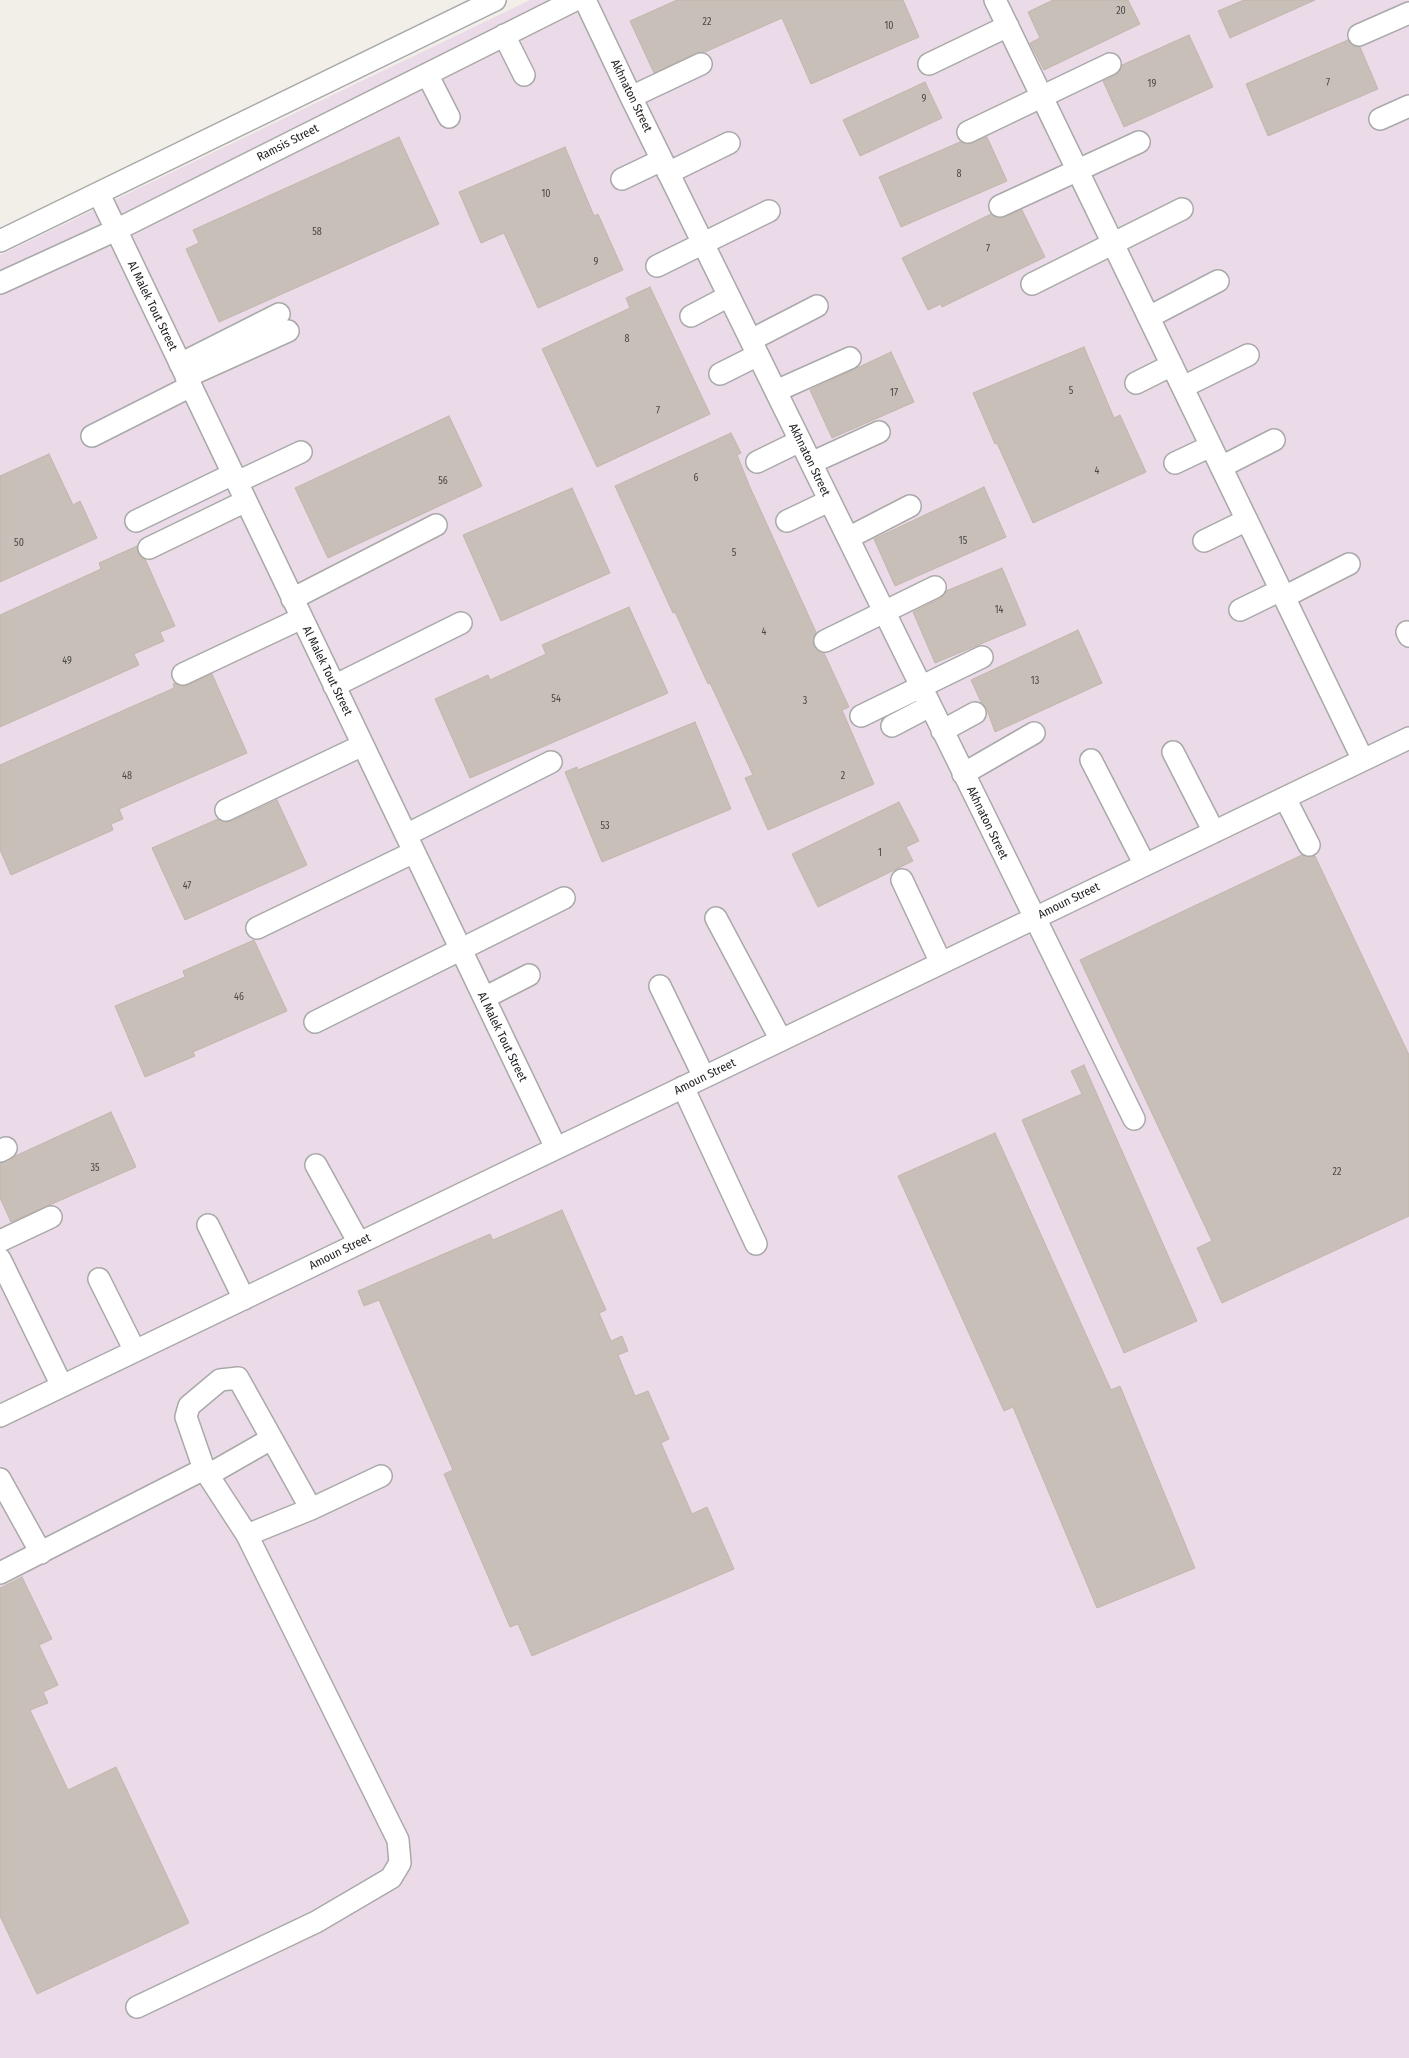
<!DOCTYPE html>
<html>
<head>
<meta charset="utf-8">
<style>
	body { margin:0 }
	canvas { display:block; background:#f2efe9 }
</style>
</head>
<body>
<canvas width="1409" height="2058"></canvas>
<script>
const ctx = document.querySelector('canvas').getContext('2d');
ctx.lineJoin = 'round';
function fill(path, color) {
  ctx.fillStyle = color;
  ctx.fill(path, 'evenodd');
}
function shape(rows) {
  const path = new Path2D();
  for (const r of rows) {
    path.moveTo(r[0], r[1]);
    for (let i = 2; i < r.length; i += 2) path.lineTo(r[i], r[i + 1]);
  }
  return path;
}
function trace(path, color, width, dash) {
  ctx.strokeStyle = color;
  ctx.lineWidth = width;
  ctx.lineCap = dash ? 'butt' : 'round';
  ctx.setLineDash(dash || []);
  ctx.stroke(path);
}
function write(font, color, halo, rows, align = 'center') {
  ctx.font = font + ' "Fira Sans Condensed",sans-serif';
  ctx.lineWidth = 4;
  ctx.setLineDash([]);
  ctx.textBaseline = 'middle';
  ctx.strokeStyle = halo;
  ctx.fillStyle = color;
  for (const [text, x, y, turn = 0] of rows) {
    ctx.save();
    ctx.translate(x, y);
    ctx.rotate((+turn || 0) * Math.PI / 180);
    ctx.textAlign = isNaN(turn) ? turn : align;
    if (halo) ctx.strokeText(text, 0, 0);
    ctx.fillText(text, 0, 0);
    ctx.restore();
  }
}
fill(shape([
	[530,0,1409,0,1409,2058,0,2058,0,255]
]), '#ebdbe8');
const building = shape([
	[677,0,903,0,919,37,811,84,782,18,705,52,696,53,654,73,630,21,677,0],
	[1053,0,1128,0,1140,24,1044,70,1030,43,1040,38,1028,12,1053,0],
	[1244,0,1315,0,1230,38,1218,11,1244,0],
	[1189,35,1213,87,1124,127,1103,81,1116,75,1122,65,1189,35],
	[1348,40,1352,45,1360,47,1378,89,1268,136,1246,84,1348,40],
	[925,82,942,118,860,156,843,120,925,82],
	[399,137,439,224,219,322,186,249,199,243,193,230,399,137],
	[987,137,1007,181,901,227,879,177,960,142,968,144,987,137],
	[565,147,594,216,598,214,623,270,538,308,504,233,481,243,459,192,565,147],
	[1022,210,1045,257,942,307,941,304,928,310,902,258,991,214,999,218,1022,210],
	[650,287,710,414,597,467,542,349,630,308,626,298,650,287],
	[1084,347,1114,418,1120,415,1146,472,1033,523,997,443,995,444,973,393,1084,347],
	[891,352,914,402,832,438,810,390,891,352],
	[449,416,482,486,328,558,295,488,449,416],
	[731,433,741,453,737,455,749,485,816,632,813,640,814,646,824,653,849,707,842,710,874,784,768,830,745,778,753,775,710,683,708,684,675,612,673,613,615,486,731,433],
	[49,454,73,505,80,501,97,538,0,582,0,476,49,454],
	[984,487,1006,537,895,586,874,539,984,487],
	[572,488,610,573,501,621,463,535,572,488],
	[137,546,138,553,145,559,175,626,160,632,164,641,134,654,139,665,0,727,0,615,101,569,99,563,137,546],
	[1002,568,1026,625,935,663,913,612,941,598,946,591,1002,568],
	[629,607,668,693,470,778,435,699,488,675,490,680,546,654,542,645,629,607],
	[1078,630,1102,683,995,732,986,707,981,702,971,680,1078,630],
	[212,674,247,753,119,809,123,819,111,824,113,830,11,875,0,850,0,765,174,688,173,684,175,683,181,686,188,685,212,674],
	[695,722,731,809,602,862,565,772,577,767,578,770,695,722],
	[277,800,307,865,185,920,152,848,218,819,225,822,231,821,277,800],
	[899,802,919,841,906,847,913,861,818,907,792,854,899,802],
	[1302,855,1315,856,1409,1055,1409,1216,1222,1303,1197,1248,1212,1241,1080,960,1302,855],
	[254,940,287,1011,193,1052,195,1056,145,1077,115,1006,185,977,183,971,254,940],
	[1084,1065,1197,1321,1124,1353,1022,1120,1082,1094,1071,1071,1084,1065],
	[111,1112,136,1167,11,1222,0,1198,0,1163,111,1112],
	[995,1133,1111,1390,1120,1386,1195,1568,1097,1608,1013,1407,1004,1411,898,1176,995,1133],
	[562,1210,606,1310,599,1313,611,1341,622,1336,628,1351,618,1355,635,1396,648,1391,669,1439,661,1443,692,1514,707,1507,734,1569,532,1656,518,1624,510,1627,444,1474,453,1470,379,1300,364,1306,358,1291,490,1234,493,1240,562,1210],
	[22,1577,52,1639,39,1645,58,1685,43,1692,48,1703,30,1710,68,1790,116,1767,189,1923,37,1994,0,1916,0,1588,22,1577]
]);
fill(building, '#c7bfb8');
trace(building, '#c4b6ab', 1);
const minor = shape([
	[585,0,631,97,1134,1119],
	[995,0,1363,760],
	[504,35,524,75],
	[1359,35,1409,13],
	[929,64,1008,26],
	[427,74,449,117],
	[631,97,701,64],
	[1380,119,1409,106],
	[968,132,1110,64],
	[668,173,729,143],
	[622,179,662,160],
	[99,194,556,1148],
	[1000,206,1139,142],
	[0,241,495,0],
	[657,266,769,211],
	[0,283,116,230,575,0],
	[1032,284,1182,209],
	[691,316,729,296],
	[1149,317,1218,281],
	[751,340,817,306],
	[180,364,279,314],
	[720,374,758,355],
	[186,377,288,331],
	[1136,383,1172,365],
	[1183,387,1248,355],
	[776,391,850,358],
	[92,436,191,386],
	[757,462,800,441],
	[811,463,879,432],
	[1175,463,1211,446],
	[1221,467,1274,440],
	[237,482,301,452],
	[136,521,233,474],
	[787,521,829,501],
	[848,538,910,506],
	[1204,541,1247,520],
	[149,548,246,501],
	[1284,597,1349,564],
	[292,599,436,525],
	[1240,610,1281,590],
	[1407,632,1409,636],
	[825,641,935,587],
	[183,674,302,618],
	[334,686,461,623],
	[861,716,982,657],
	[892,726,930,706],
	[942,731,975,713],
	[1173,752,1214,832],
	[1091,760,1145,865],
	[963,774,1034,733],
	[1285,798,1309,845],
	[226,810,363,745],
	[406,835,551,762],
	[902,880,941,963],
	[716,918,781,1040],
	[257,928,414,852],
	[660,986,704,1077],
	[484,998,529,975],
	[315,1022,564,898],
	[683,1087,756,1244],
	[0,1151,6,1148],
	[316,1165,359,1243],
	[208,1225,244,1299],
	[0,1241,51,1217],
	[0,1259,62,1386],
	[99,1279,135,1351],
	[0,1416,1409,738],
	[204,1469,186,1417,189,1406,220,1380,238,1378,311,1509],
	[208,1475,271,1439],
	[0,1479,41,1553],
	[247,1535,311,1509,381,1476],
	[0,1573,204,1469,247,1535,398,1840,400,1863,391,1878,316,1922,137,2007]
]);
trace(minor, '#a9a9a9', 24);
trace(minor, '#fff', 21);
write('10px', '#4b4948', null, [
	["20",1121,11],
	["22",707,22],
	["10",889,26],
	["7",1328,83],
	["19",1152,84],
	["9",924,99],
	["8",959,174],
	["10",546,194],
	["58",317,232],
	["7",988,249],
	["9",596,262],
	["8",627,339],
	["5",1071,391],
	["17",894,393],
	["7",658,411],
	["4",1097,471],
	["6",696,478],
	["56",443,481],
	["15",963,541],
	["50",19,543],
	["5",734,553],
	["14",999,610],
	["4",764,632],
	["49",67,661],
	["13",1035,681],
	["54",556,699],
	["3",805,701],
	["48",127,776],
	["2",843,776],
	["53",605,826],
	["1",880,853],
	["47",187,886],
	["46",239,997],
	["35",95,1168],
	["22",1337,1172]
]);
write('12px', '#222', '#fff', [
	["Akhnaton Street",631,96,64],
	["Ramsis Street",288,143,-27],
	["Al Malek Tout Street",152,306,64],
	["Akhnaton Street",809,460,64],
	["Al Malek Tout Street",327,671,64],
	["Akhnaton Street",987,823,64],
	["Amoun Street",1069,901,-26],
	["Al Malek Tout Street",502,1037,64],
	["Amoun Street",705,1077,-26],
	["Amoun Street",340,1252,-26]
]);
</script>
</body>
</html>
